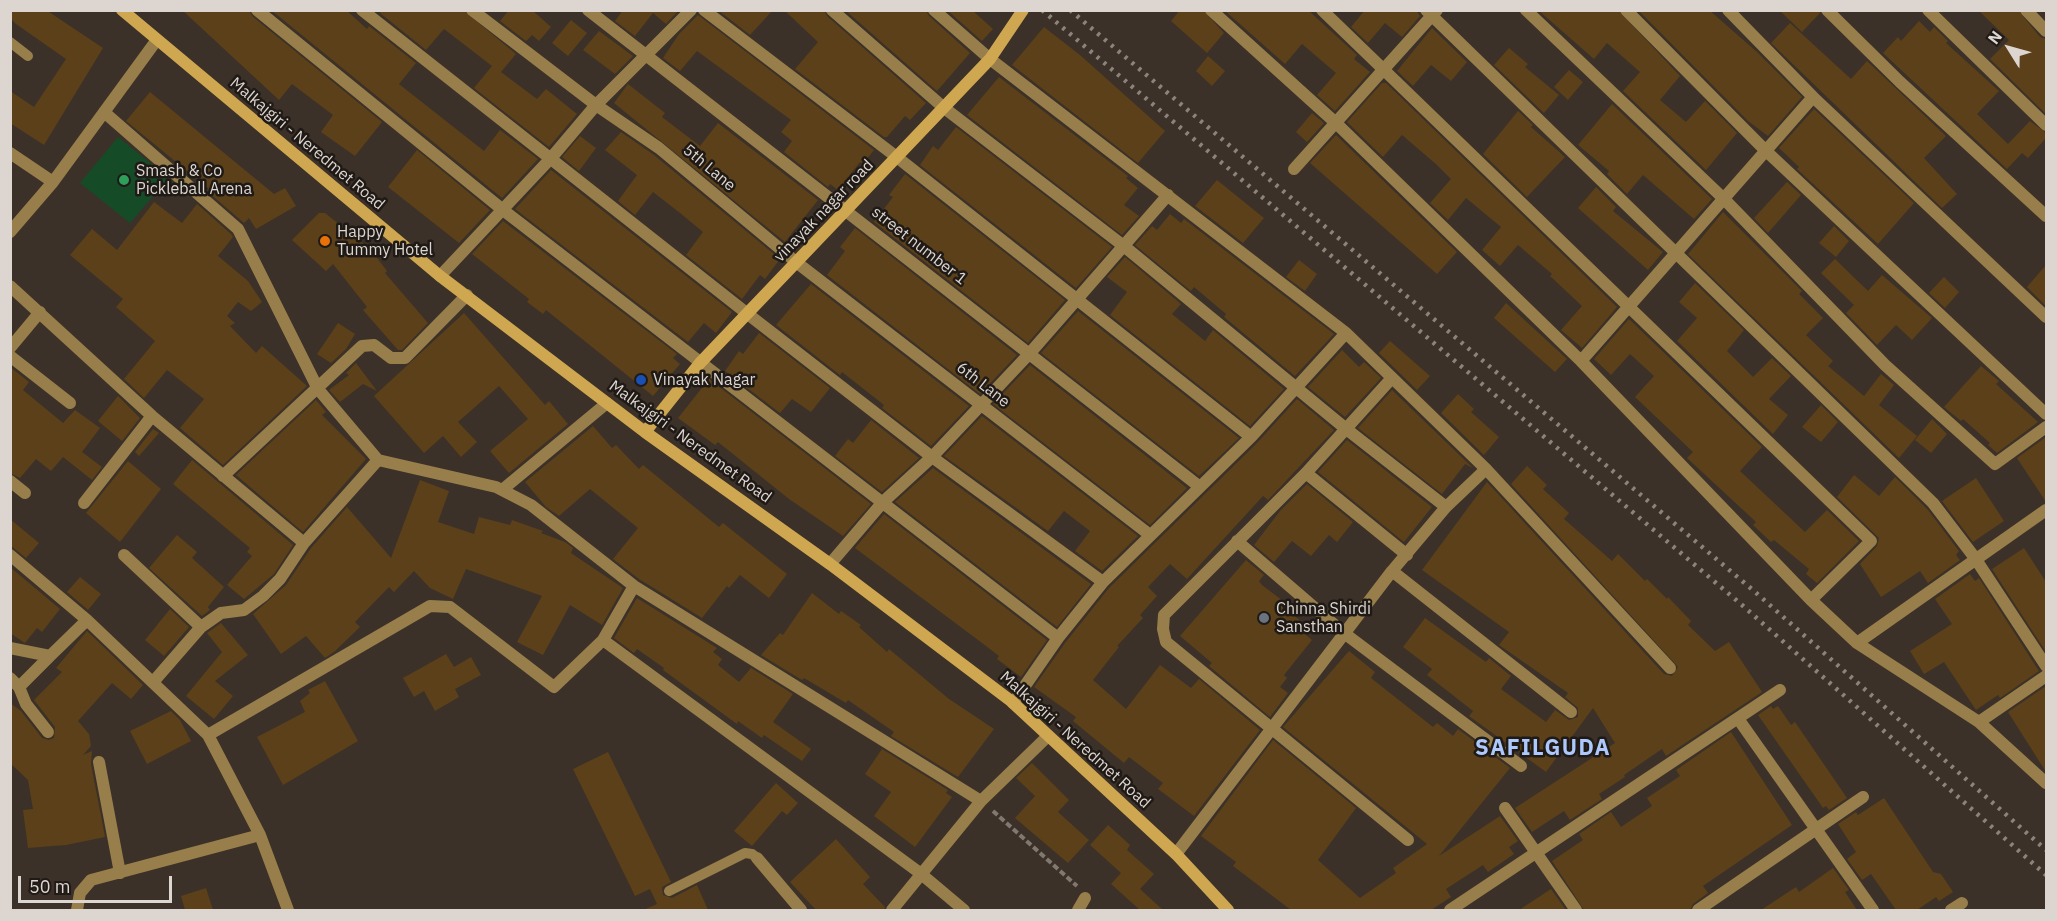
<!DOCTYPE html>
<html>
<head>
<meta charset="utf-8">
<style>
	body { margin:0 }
	#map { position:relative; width:2057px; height:921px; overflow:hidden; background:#3c3128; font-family:"IBM Plex Sans",sans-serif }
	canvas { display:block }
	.frame { position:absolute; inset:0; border:12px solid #ddd5cf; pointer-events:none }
	.north { position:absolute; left:1979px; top:18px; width:60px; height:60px; -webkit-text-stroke:4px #1f1a16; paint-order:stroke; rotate:307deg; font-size:16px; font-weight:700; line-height:24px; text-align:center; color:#ddd5cf }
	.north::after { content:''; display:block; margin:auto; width:21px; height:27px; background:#ddd5cf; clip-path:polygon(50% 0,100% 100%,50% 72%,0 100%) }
	.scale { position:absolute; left:18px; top:876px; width:154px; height:27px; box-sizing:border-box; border:3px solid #ddd5cf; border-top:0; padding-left:8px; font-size:18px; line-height:21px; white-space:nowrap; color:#ddd5cf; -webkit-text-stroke:4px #1f1a16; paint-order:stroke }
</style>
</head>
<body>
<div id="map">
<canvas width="2057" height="921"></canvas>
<div class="frame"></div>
<div class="north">N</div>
<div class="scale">50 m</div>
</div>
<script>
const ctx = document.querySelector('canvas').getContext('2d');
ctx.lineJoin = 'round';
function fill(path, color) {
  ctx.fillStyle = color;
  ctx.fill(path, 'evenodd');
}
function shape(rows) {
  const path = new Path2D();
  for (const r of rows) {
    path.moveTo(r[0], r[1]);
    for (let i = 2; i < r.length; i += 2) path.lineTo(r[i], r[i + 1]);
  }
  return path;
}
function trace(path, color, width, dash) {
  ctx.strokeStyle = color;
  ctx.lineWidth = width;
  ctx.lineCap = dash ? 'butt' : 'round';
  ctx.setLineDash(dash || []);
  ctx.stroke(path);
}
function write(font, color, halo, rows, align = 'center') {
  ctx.font = font + ' "IBM Plex Sans",sans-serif';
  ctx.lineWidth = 5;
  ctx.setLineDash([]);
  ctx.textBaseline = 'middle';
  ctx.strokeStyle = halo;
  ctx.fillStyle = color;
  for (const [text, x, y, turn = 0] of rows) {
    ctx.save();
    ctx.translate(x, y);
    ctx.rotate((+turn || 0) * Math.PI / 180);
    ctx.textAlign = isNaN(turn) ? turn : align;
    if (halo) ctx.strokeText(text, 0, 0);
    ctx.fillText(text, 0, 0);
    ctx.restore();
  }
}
fill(shape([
	[118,137,169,178,130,223,80,183]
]), '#164b28');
fill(shape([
	[10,10,46,10,103,48,44,145,10,123,10,91,34,107,66,59,16,24,10,18],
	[182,10,249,10,252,16,382,122,355,156,321,132,333,115,292,84,279,100],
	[271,10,346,10,367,29,369,26,416,63,399,84,484,151,500,130,538,159,502,198],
	[382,10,463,10,516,54,501,72,537,99,546,89,577,114,549,147,474,88,492,66,444,29,426,50,380,13],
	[509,10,532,10,551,27,539,41,532,35,526,41,500,21],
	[623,10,679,10,666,24,653,13,635,36,615,21],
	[718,10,773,10,750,35],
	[784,10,824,10,827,16,926,103,910,120,905,116,887,137,884,137,795,69,818,42],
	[845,10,926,10,929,16,970,53,937,91],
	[947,10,972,10,993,29,982,41],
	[1180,10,1203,10,1224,33,1207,53,1171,21],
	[1224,10,1308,10,1357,55,1354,59,1370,72,1335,111,1317,95,1336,73,1302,44,1285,64],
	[1365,10,1416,10,1420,16,1402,37,1385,23,1368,43,1351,27],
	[1538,10,1618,10,1680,76,1660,100,1686,122,1705,101,1737,133,1706,170,1623,91,1640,72,1607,43,1594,59],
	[1638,10,1709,10,1757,52,1802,97,1768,136,1748,121],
	[1779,10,1819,10,1820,13,1802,32],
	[1978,10,2018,10,2040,37,2046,39,2046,114,1990,59,2009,40],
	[698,15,874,150,863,164,860,162,838,190,830,184,828,187,784,152,792,141,781,132,791,120,697,51,680,71,663,58,679,34],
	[571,20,587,33,568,56,552,43],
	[1919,21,1930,32,1934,27,1948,41,1946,43,1999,91,1977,114,2008,144,2030,121,2046,133,2046,138,2028,158,2022,153,2007,169,1883,53,1898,37,1901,41],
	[1790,23,1851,79,1867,61,1946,136,1924,158,1957,194,1942,208,1771,43],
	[1044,27,1080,55,1165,131,1138,163,1012,65],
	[1432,28,1467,62,1451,81,1431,65,1413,86,1397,71],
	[599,31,633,56,615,74,583,50],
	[1509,48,1528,64,1525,67,1559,95,1544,113,1494,65],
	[1208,56,1225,71,1212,86,1196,71],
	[1569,70,1583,82,1568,100,1554,87],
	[999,77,1128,176,1126,178,1138,188,1124,205,1139,216,1122,235,967,115],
	[1382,83,1386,83,1617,307,1582,348,1561,330,1582,306,1550,276,1552,274,1518,245,1500,266,1482,250,1501,227,1466,198,1448,220,1430,203,1451,179,1437,165,1402,135,1383,157,1347,122],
	[628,84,665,113,662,117,700,146,718,123,818,200,785,242,614,103],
	[150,92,274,194,285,188,296,206,256,229,249,218,244,223,207,191,209,189,126,121],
	[1612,104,1712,199,1694,219,1643,175,1627,194,1607,174,1609,171,1578,145],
	[1814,109,1914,203,1878,244,1797,169,1799,167,1779,148],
	[1518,111,1533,125,1531,127,1565,157,1527,197,1483,154],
	[1312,113,1324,123,1307,142,1296,132],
	[956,127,1112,247,1076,288,920,165,933,146,938,150],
	[621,132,654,155,780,259,765,279,760,275,742,299,686,255,703,232,680,213,653,192,635,215,618,201,637,175,605,150],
	[1336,135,1457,252,1437,274,1310,163],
	[580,136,596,148,579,171,562,157],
	[417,150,490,210,459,243,388,187],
	[551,170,732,312,716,333,704,323,688,342,515,209],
	[905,174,1065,300,1028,343,874,222,893,197,889,195],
	[1217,180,1264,218,1243,243,1195,206],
	[1787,182,1801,195,1768,233,1754,218],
	[1596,187,1616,207,1613,211,1663,252,1648,270,1578,208],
	[154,202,182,223,197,204,231,234,233,237,218,256,248,281,262,302,251,311,238,302,227,316,235,323,230,326,256,353,262,346,307,386,223,465,180,428,204,399,167,370,144,398,124,379,155,341,116,307,123,299,70,255,92,229,117,250],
	[1723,212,1802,291,1799,294,1823,318,1806,335,1833,361,1828,366,1864,396,1881,374,1894,385,1879,405,1917,436,1899,458,1688,254],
	[319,213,325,213,371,250,387,271,385,273,428,323,402,350,398,350,363,310,367,307,333,264,326,271,292,240],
	[1170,214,1181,223,1184,219,1334,334,1295,376,1224,317,1226,314,1194,287,1191,291,1135,245,1152,226,1157,230],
	[503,221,677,354,673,358,680,364,653,396,546,310,543,314,527,302,529,299,472,254],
	[1834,226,1849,241,1836,257,1819,243],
	[855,228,1017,355,980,394,827,275,845,251,840,247],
	[1125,257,1181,304,1172,314,1205,341,1213,330,1284,389,1250,426,1110,315,1127,292,1107,277],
	[1835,259,1868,291,1882,275,1932,318,1912,340,1896,325,1877,345,1846,313,1854,305,1821,273],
	[1299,260,1317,274,1305,291,1286,277],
	[2046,265,2046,306,2027,287],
	[1944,277,1959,292,1945,308,1929,293],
	[1695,283,1744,330,1727,351,1753,377,1772,358,1791,376,1769,399,1788,415,1773,434,1677,341,1697,318,1679,302],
	[811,284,969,406,931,446,882,408,884,405,842,372,840,375,776,325],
	[1506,303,1567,359,1555,372,1494,318],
	[1078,311,1239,438,1199,476,1041,353],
	[464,313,545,405,549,401,568,424,509,473,490,451,528,419,499,386,458,422,477,442,461,457,443,436,424,453,374,396],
	[1629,319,1762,447,1740,471,1805,532,1827,510,1859,541,1817,583,1806,574,1809,569,1774,540,1771,542,1753,525,1756,522,1687,458,1693,452,1635,397,1654,376,1630,354,1611,375,1594,359],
	[338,323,355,334,346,349,331,363,317,354],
	[759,333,830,388,811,412,792,399,780,413,725,371,739,351,743,354],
	[1390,341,1430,376,1417,390,1379,353],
	[1342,350,1359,367,1364,362,1381,378,1345,417,1308,387],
	[356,363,377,391,363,384,340,402,329,390,349,375,346,373],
	[1030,365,1187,488,1150,525,993,404],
	[1981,366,1999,381,1996,384,2038,422,1997,453,1988,445,1990,443,1963,419,1961,421,1944,407],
	[10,367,29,382,23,390,63,423,75,410,100,428,82,452,102,467,92,480,63,457,51,471,36,459,20,478,10,473],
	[709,379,871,504,843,536,789,499,718,442,715,445,678,418],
	[1392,390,1473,468,1465,464,1442,494,1358,428],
	[1458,394,1474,409,1471,412,1499,437,1484,455,1441,413],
	[118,396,140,418,122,441,98,421],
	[1297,399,1334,430,1268,500,1263,496,1187,579,1170,564,1148,587,1157,596,1140,615,1143,618,1117,646,1119,647,1093,680,1126,709,1160,665,1191,688,1199,679,1260,730,1194,816,1158,789,1163,783,1129,757,1124,763,1073,721,1076,717,1034,687,1065,643,1109,588,1257,443],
	[316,400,326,412,322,415,366,459,303,532,236,475],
	[1821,405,1838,422,1821,442,1802,427],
	[982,416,1138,536,1102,571,1075,551,1090,531,1064,511,1048,531,944,456],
	[1932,419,1947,434,1931,453,1915,440],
	[871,420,919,458,882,492,835,456,848,439,853,443],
	[593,426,612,448,616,445,639,469,643,465,719,527,723,523,787,574,769,598,740,575,729,588,727,586,702,618,639,579,613,559,638,528,590,489,559,516,546,507,525,482],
	[153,429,159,433,139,456,135,452],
	[2046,437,2046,502,2017,458],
	[1347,440,1432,507,1404,542,1318,472],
	[192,460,293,545,274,574,244,599,227,585,252,556,247,552,250,548,173,484],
	[128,461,161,489,120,542,86,513],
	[1527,466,1547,485,1543,489,1569,513,1564,519,1612,561,1618,554,1645,581,1647,579,1667,599,1668,597,1691,621,1688,625,1715,651,1729,642,1762,692,1666,756,1662,749,1624,775,1625,777,1599,794,1602,799,1570,820,1564,811,1532,832,1515,808,1615,743,1593,708,1546,772,1469,716,1473,711,1427,675,1432,669,1403,647,1425,618,1486,662,1489,658,1511,676,1501,689,1546,722,1555,710,1569,720,1578,717,1578,708,1565,697,1568,693,1499,645,1509,632,1422,570,1487,482,1664,674,1672,676,1678,667,1511,484],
	[933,468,1091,584,1057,627,895,502],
	[1854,475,1879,496,1895,477,1928,510,1959,551,1956,555,1960,560,1928,583,1920,571,1881,597,1860,564,1877,546,1879,538,1837,497],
	[1976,478,2004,521,1973,542,1942,501],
	[420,480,449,491,438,522,474,534,479,517,510,525,512,520,543,531,541,533,565,542,573,548,571,553,623,588,602,625,570,605,543,655,517,642,542,596,466,569,453,599,430,588,414,571,394,592,389,587,355,622,360,627,335,651,325,658,306,636,281,654,253,614,286,585,311,548,347,507,391,558],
	[1307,484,1353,522,1337,542,1329,535,1311,556,1292,541,1274,562,1254,545,1280,511],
	[884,514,1047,640,1021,677,997,659,999,656,982,643,855,548],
	[10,519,39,543,26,558,10,545],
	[177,535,197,552,192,558,224,587,208,607,210,610,202,616,149,568],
	[2024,548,2046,582,2046,652,1992,569],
	[1246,560,1264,575,1259,581,1262,585,1295,610,1292,614,1310,628,1305,634,1312,640,1284,675,1287,678,1280,687,1288,693,1270,717,1209,666,1212,663,1180,636],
	[10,567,60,609,42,632,37,628,25,643,10,633],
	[1970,574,1975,581,1979,578,2039,671,2000,698,1998,695,1976,710,1944,662,1924,674,1910,651,1952,624,1935,599],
	[80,577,101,594,88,610,67,592],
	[812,593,839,614,841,611,861,625,859,627,887,652,889,649,949,699,994,729,958,777,891,736,894,732,848,700,846,703,804,678,802,680,761,655,780,633,783,635],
	[637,598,717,648,713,652,722,659,718,665,739,682,751,668,793,694,773,722,811,749,802,761,764,735,762,738,738,721,737,724,663,670,664,668,637,649,634,653,614,638],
	[170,609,189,627,164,656,145,640],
	[221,623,248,655,215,681,233,696,214,719,186,696,222,652,207,633],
	[87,631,143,685,131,699,112,683,78,721,89,734,91,746,83,755,92,751,91,764,105,837,66,845,28,848,23,810,33,809,28,780,10,763,10,703,21,711,42,738,49,740,54,738,55,727,34,700,62,672,56,668],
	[1349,651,1375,672,1371,678,1433,727,1437,723,1453,736,1458,729,1510,768,1439,856,1500,816,1518,841,1509,847,1514,854,1488,872,1483,865,1446,889,1451,897,1431,910,1291,910,1233,866,1236,862,1201,836,1273,740,1356,808,1318,860,1360,898,1396,873,1393,868,1427,844,1283,727],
	[446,654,454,667,471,657,481,675,455,689,459,697,435,711,424,691,414,697,403,678],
	[325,681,358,741,283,785,257,737,305,712,300,701,310,693,308,690],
	[2046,686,2046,772,2008,712],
	[1771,706,1773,709,1778,706,1791,725,1795,722,1847,798,1829,810,1826,806,1823,808,1758,715],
	[171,711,180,720,191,741,147,764,130,731],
	[1731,732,1792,825,1703,886,1708,893,1693,904,1690,910,1584,910,1552,861,1583,840,1579,834,1611,812,1621,827,1652,806,1647,798,1680,776,1676,770],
	[882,749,948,790,946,793,952,797,915,847,874,816,891,792,865,774],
	[608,752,671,882,662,887,663,895,672,898,697,885,708,910,643,910,657,904,650,889,635,896,573,769],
	[1032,763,1069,800,1058,812,1089,840,1068,863,1015,818,1035,796,1016,778],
	[776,783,798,803,787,815,782,811,752,846,734,831],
	[1884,798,1933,872,1941,874,1953,892,1939,901,1936,897,1917,910,1896,910,1871,874,1862,880,1847,859,1856,852,1838,824,1856,812,1858,815],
	[1108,825,1130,845,1127,850,1154,874,1140,889,1163,910,1140,910,1111,884,1121,873,1090,845],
	[836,839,870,877,863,884,885,907,884,910,816,910,790,882],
	[1833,868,1849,890,1845,892,1857,910,1761,910,1796,887,1799,892],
	[206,888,213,910,185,910,181,896],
	[1551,889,1566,910,1519,910]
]), '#5b4019');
trace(shape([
	[993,811,1077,886]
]), '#817870', 4, [6, 3]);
trace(shape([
	[10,42,28,56],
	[669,891,745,853,752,854,757,858]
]), '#977e4a', 10);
trace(shape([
	[257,10,503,210,1058,638],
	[362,10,749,315,932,457,1103,582],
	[472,10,596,105,659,148,796,262,1150,535],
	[588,10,1200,487],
	[704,10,898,158,1251,437],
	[832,10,943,107,1125,247,1345,428,1446,507],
	[934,10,990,59,1346,333,1486,469,1670,668],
	[1211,10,1337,124,1581,361,1811,600,1857,643,1979,722,2046,783],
	[1322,10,1871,541,1811,600],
	[1426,10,1933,503,1975,558,2046,666],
	[1526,10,1724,199,1885,365,1995,464,2046,427],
	[1626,10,1765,150,2046,414],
	[1728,10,1813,97,2046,317],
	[1827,10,1900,82,2046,216],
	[1928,10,2046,125],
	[2026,10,2046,31],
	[104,112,238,229,318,389,378,460,496,487,531,505,634,586,981,801],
	[10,153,53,182,156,41],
	[1294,169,1437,10],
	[10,232,53,182],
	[440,276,552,157,596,105,691,10],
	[10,286,152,416,304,543],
	[10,348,40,312],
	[10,356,70,403],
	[1581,361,1813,97],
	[1391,379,1306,473,1164,615,1163,629,1166,642,1408,840],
	[1306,473,1407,555],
	[223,476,362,346,374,345,391,358,405,358,467,295],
	[10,481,25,493],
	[502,490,607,403],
	[84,503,152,416],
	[1237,541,1344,633,1521,766],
	[10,555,87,620,208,735,260,835,288,910],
	[124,555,201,627],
	[830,564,883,502,932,457,1030,353,1168,195],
	[1392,571,1571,712],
	[603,640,920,873,964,910],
	[1857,643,2046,510],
	[10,648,50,656,87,620],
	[10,678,19,687,50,656],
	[154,681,201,627,221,613,244,610,263,596,280,579,304,543,378,460],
	[19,687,26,704,48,732],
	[1013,703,1058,638,1103,582,1251,437,1346,333],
	[1739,720,1873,910],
	[1979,722,2046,676],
	[208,735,430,606,450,607,554,687,603,640,634,586],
	[99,762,120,873],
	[1505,808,1576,910],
	[1176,854,1392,571,1446,507,1486,469],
	[757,858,801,910],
	[77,910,80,893,91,880,260,835],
	[892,910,981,801,1048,736],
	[1078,910,1085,898],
	[1450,910,1780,690],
	[1698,910,1863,797],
	[1951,910,1962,903]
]), '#977e4a', 12);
trace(shape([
	[122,10,440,276,645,432,830,564,1011,701,1176,854,1228,910],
	[645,432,700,363,990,59,1023,10]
]), '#cfa750', 12);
trace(shape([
	[1042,10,1742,605,2046,875],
	[1070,10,1754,591,2046,850]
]), '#8c837b', 4.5, [3, 6]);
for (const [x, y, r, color] of [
	[124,180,6,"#2e9e5b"],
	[325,241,6,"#e8710a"],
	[641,380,6,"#1a4fb4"],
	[1264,618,6,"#6b7280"]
]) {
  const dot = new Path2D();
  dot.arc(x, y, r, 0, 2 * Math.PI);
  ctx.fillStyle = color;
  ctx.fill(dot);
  trace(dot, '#1f1a16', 2);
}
write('16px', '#ddd5cf', '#1f1a16', [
	["Malkajgiri - Neredmet Road",307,144,40],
	["5th Lane",709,168,40],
	["vinayak nagar road",824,211,-46],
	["street number 1",919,246,38],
	["6th Lane",983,385,38],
	["Malkajgiri - Neredmet Road",690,442,36],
	["Malkajgiri - Neredmet Road",1075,740,42]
]);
write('16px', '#ddd5cf', '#1f1a16', [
	["Smash & Co",136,171],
	["Pickleball Arena",136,189],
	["Happy",337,232],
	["Tummy Hotel",337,250],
	["Vinayak Nagar",653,380],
	["Chinna Shirdi",1276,609],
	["Sansthan",1276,627]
], 'left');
ctx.letterSpacing = '1.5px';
write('bold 22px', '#acc8fc', '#1f1a16', [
	["SAFILGUDA",1543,749]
]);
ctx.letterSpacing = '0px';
</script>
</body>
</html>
